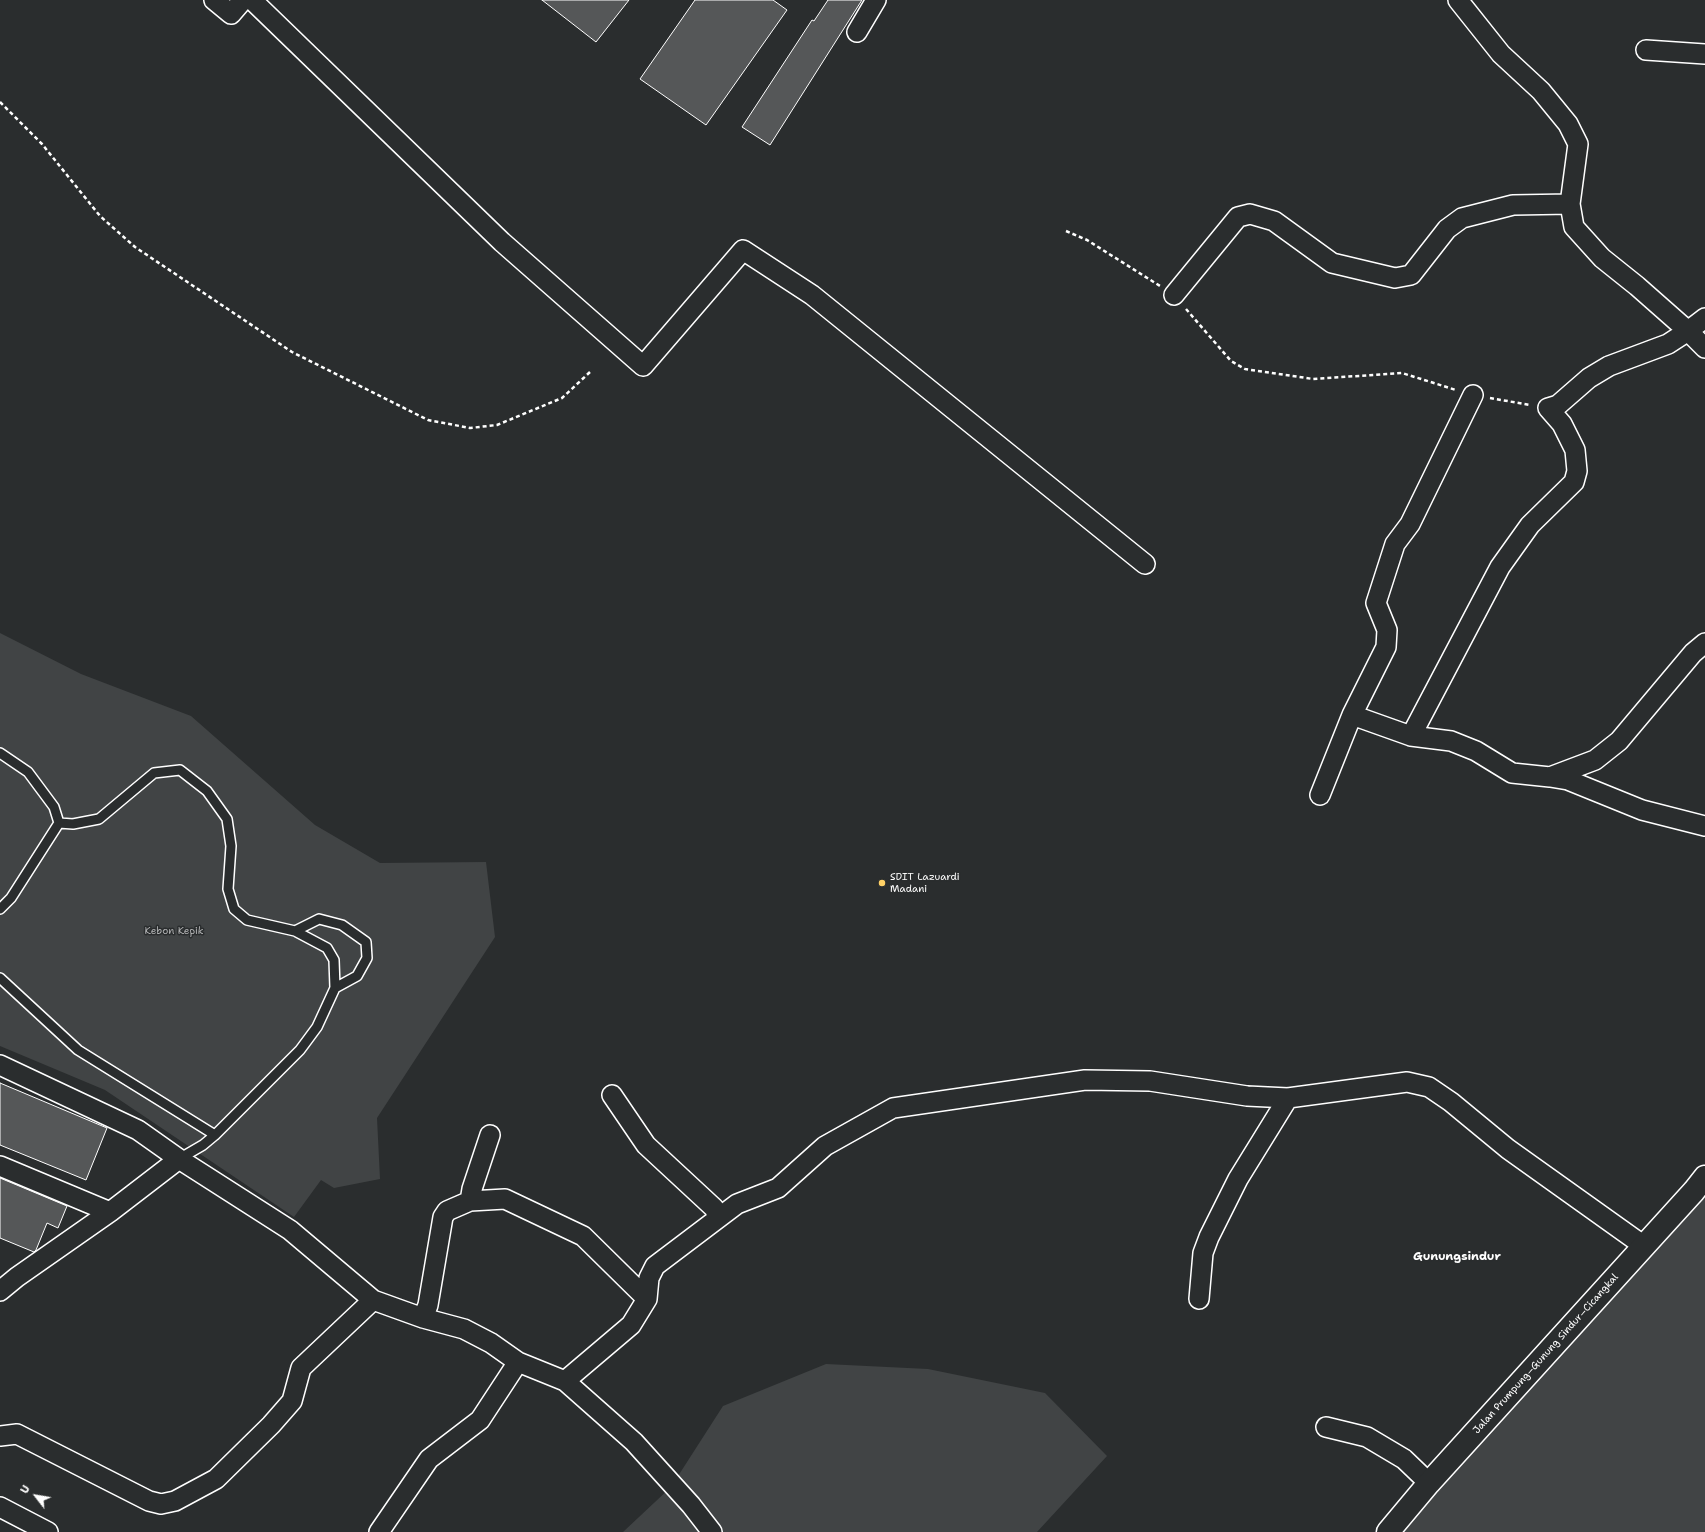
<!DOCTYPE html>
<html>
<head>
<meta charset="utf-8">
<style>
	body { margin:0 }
	#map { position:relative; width:1705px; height:1532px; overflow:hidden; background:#2a2d2e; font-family:"Shantell Sans",sans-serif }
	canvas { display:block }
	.north { position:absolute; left:16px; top:1476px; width:40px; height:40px; -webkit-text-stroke:3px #2a2d2e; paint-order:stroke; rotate:301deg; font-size:11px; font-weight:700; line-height:16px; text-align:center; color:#fff }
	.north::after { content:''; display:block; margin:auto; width:14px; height:18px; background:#fff; clip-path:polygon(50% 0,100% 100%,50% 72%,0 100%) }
</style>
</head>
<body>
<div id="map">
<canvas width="1705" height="1532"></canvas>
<div class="north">U</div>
</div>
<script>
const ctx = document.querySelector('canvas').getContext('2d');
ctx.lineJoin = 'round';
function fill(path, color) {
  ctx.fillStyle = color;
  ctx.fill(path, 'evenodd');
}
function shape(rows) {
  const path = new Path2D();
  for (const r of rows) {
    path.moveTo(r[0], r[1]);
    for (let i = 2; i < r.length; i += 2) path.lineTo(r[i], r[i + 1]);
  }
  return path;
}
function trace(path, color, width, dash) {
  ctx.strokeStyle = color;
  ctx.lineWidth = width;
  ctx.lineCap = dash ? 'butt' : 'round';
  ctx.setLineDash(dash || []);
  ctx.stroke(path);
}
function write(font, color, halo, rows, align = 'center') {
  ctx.font = font + ' "Shantell Sans",sans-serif';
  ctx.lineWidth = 3;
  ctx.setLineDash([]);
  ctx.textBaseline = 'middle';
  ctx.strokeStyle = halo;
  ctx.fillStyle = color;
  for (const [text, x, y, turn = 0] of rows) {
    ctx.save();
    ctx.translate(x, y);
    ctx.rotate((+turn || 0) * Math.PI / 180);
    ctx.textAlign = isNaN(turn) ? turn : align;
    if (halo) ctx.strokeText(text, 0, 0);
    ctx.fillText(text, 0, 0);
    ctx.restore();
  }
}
fill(shape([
	[0,633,81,674,191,716,315,825,380,863,486,862,495,937,377,1118,380,1179,334,1188,321,1180,294,1217,105,1090,0,1046],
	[1705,1187,1705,1532,1386,1532],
	[826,1364,928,1369,1045,1393,1107,1456,1037,1532,623,1532,671,1487,723,1406]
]), '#414445');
const building = shape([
	[542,0,629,0,596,42,542,0],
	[695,0,773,0,787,10,706,125,640,79,695,0],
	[828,0,862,0,770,145,742,127,812,20,814,21,828,0],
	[0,1083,107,1128,86,1180,0,1145,0,1083],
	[0,1178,67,1206,58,1228,47,1223,36,1250,34,1252,0,1238,0,1178]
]);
fill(building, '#555758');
trace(building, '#fff', 1);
const service = shape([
	[0,753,28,772,54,807,59,823,11,898,0,909],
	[59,823,73,824,99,819,154,773,180,770,207,791,227,819,231,846,228,889,234,909,247,920,295,931,327,948,334,960,335,988,317,1027,300,1050,215,1135,203,1145,179,1159],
	[295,931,319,919,342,925,366,942,367,958,357,976,335,988],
	[0,978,78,1050,215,1135]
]);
const minor = shape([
	[214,0,231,14,243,0],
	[252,0,502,242,643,366,743,250,812,295,1145,564],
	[1458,0,1501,54,1541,91,1568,124,1578,144,1570,204,1574,227,1602,258,1637,286,1688,331,1705,318],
	[857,32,876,0],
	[1646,50,1705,54],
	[1174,295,1238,217,1250,214,1274,221,1332,263,1395,278,1411,275,1447,229,1462,218,1513,205,1570,204],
	[1352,715,1386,647,1387,630,1376,603,1395,544,1410,524,1473,395],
	[1411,736,1451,741,1476,751,1512,773,1550,777,1595,760,1619,741,1693,653,1705,643],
	[1550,777,1568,780,1642,810,1705,826],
	[1320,795,1352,715,1411,736,1500,567,1530,525,1574,482,1577,471,1575,450,1562,424,1548,408,1558,405,1589,378,1609,366,1668,344,1688,331,1705,348],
	[0,1065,138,1130,179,1159,290,1230,373,1300,423,1318,464,1329,491,1343,518,1362,565,1381,634,1442,691,1505,712,1532],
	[612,1095,646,1145,714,1208,718,1217],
	[0,1166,110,1212],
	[470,1201,472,1189,490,1135],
	[0,1291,17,1277,110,1212,179,1159],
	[1199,1299,1203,1253,1209,1237,1238,1179,1288,1098],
	[423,1318,428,1305,443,1217,447,1211,470,1201,505,1199,583,1236,647,1299],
	[565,1381,631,1325,647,1299,649,1278,655,1266,737,1204,778,1188,825,1146,893,1108,1085,1080,1150,1081,1247,1096,1288,1098,1407,1082,1429,1087,1451,1102,1508,1149,1644,1246],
	[1326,1427,1367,1437,1404,1459,1429,1483],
	[0,1436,17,1434,149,1501,161,1504,175,1501,216,1479,271,1425,292,1401,301,1368,373,1300],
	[0,1507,48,1532],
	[379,1532,429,1459,480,1420,518,1362]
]);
const secondary = shape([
	[1388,1532,1429,1483,1694,1191,1705,1177]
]);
trace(service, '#fff', 12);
trace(minor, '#fff', 22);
trace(secondary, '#fff', 25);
trace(shape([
	[0,102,42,144,100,216,135,247,292,352,428,420,470,428,497,425,562,398,590,372],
	[1066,231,1087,240,1160,286],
	[1186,309,1231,361,1245,369,1313,379,1402,373,1456,390],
	[1490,398,1530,405]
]), '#fff', 2.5, [4, 3]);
trace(service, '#2a2d2e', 9);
trace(minor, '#2a2d2e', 19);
trace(secondary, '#2a2d2e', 22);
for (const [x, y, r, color] of [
	[882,883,4,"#ffd166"]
]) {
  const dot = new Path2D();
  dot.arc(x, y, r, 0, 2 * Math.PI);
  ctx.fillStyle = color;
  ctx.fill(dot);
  trace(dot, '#2a2d2e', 1.5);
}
write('10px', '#fff', '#2a2d2e', [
	["SDIT Lazuardi",890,877],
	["Madani",890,889]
], 'left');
write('10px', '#b3b4b5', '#2a2d2e', [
	["Kebon Kepik",174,931]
]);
write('10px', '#fff', '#2a2d2e', [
	["Jalan Prumpung–Gunung Sindur–Cicangkal",1546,1354,-48]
]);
write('bold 12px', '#fff', '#2a2d2e', [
	["Gunungsindur",1457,1257]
]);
</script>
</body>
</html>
